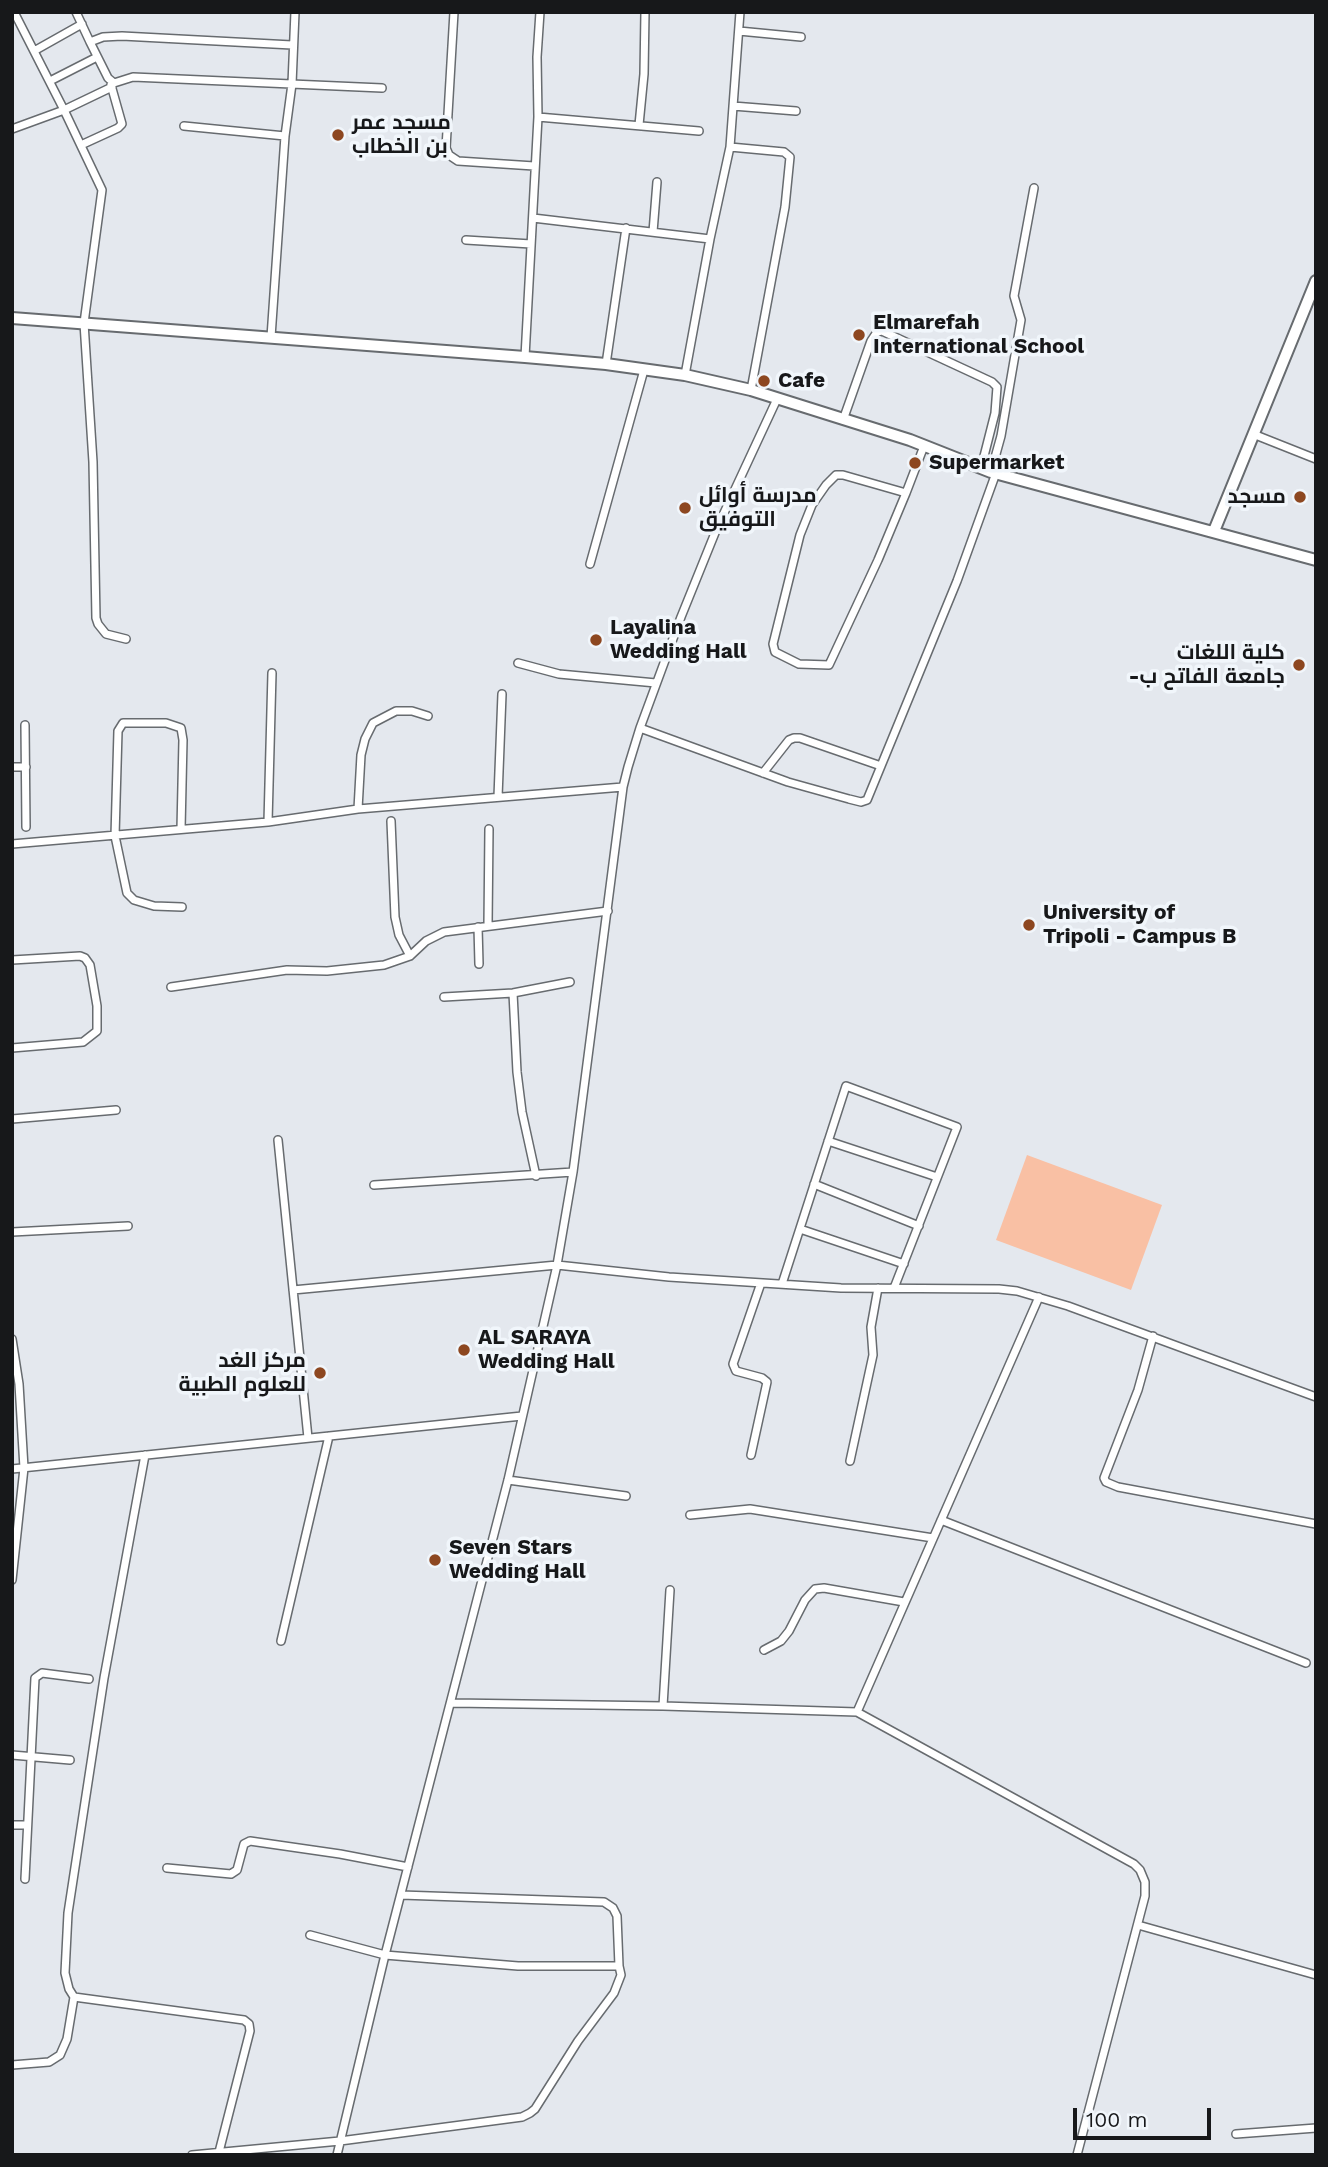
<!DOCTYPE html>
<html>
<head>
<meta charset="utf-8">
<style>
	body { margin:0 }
	#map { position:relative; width:1328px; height:2167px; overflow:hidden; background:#e4e8ee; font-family:"Work Sans",sans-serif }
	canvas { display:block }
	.frame { position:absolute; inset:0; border:14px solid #17181a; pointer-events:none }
	.scale { position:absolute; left:1073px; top:2108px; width:138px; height:32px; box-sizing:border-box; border:4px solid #17181a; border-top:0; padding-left:9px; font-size:21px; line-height:24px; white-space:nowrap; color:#17181a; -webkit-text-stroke:5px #f1f6fb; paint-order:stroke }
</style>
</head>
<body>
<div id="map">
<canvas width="1328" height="2167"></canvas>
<div class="frame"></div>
<div class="scale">100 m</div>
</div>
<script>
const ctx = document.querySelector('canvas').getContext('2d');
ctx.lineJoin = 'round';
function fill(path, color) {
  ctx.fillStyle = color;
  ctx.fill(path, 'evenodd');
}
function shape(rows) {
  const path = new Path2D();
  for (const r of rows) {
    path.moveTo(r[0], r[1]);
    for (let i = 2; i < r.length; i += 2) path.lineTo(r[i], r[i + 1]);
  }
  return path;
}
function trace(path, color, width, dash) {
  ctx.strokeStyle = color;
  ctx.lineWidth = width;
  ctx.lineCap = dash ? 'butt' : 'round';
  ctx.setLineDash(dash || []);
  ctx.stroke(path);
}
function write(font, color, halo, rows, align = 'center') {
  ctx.font = font + ' "Work Sans",Cairo,sans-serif';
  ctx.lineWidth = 7;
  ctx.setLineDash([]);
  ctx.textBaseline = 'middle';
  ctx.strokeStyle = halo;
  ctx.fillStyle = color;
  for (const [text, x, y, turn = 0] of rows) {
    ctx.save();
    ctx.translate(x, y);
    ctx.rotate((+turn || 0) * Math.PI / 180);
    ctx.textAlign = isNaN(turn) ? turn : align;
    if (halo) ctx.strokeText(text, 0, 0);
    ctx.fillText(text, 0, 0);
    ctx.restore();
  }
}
fill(shape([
	[1027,1155,1162,1205,1131,1290,996,1240]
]), '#f9c0a4');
const street = shape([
	[14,12,64,110,102,190,84,323,93,462,96,618,98,624,106,634,126,639],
	[76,12,90,42],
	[454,12,446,148,449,155,458,161,534,166],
	[739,31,801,37],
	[292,45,122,36,103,37,90,42,108,78,114,83,133,77,382,88],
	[34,51,82,24],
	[50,81,97,57],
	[733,106,796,111],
	[538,117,699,131],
	[639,125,644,74,645,12],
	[184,126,285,136],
	[12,129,64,110,112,87],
	[81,145,118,128,122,124,111,85],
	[730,147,784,152,790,157,785,207,751,390],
	[533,218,710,239],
	[653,232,657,182],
	[466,240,531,244],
	[271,337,285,136,292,84,295,12],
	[525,357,538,117,537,57,540,12],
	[606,364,626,228],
	[685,375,710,239,730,147,740,12],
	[843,420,871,341,877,332,882,331,992,382,997,387,995,413,981,468],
	[1253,434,1316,459],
	[991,472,1001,436,1021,320,1014,296,1034,188],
	[906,493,843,475,836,475,826,485,812,505,800,535,773,644,775,652,799,664,829,665,878,560,906,493,924,446],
	[590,564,644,370],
	[518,663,559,674,656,683],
	[25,725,26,827],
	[640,728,788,782,849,799,861,802,867,800,957,581,996,473],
	[12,767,26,767],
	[763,773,789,740,794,738,800,738,881,766],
	[498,797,502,694],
	[358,809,361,755,365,739,373,723,396,711,412,711,428,716],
	[391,821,395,917,399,935,410,956],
	[268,822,272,673],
	[181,829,183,740,181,728,166,723,123,723,118,731,115,836,127,893,134,900,154,906,182,907],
	[12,844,268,822,358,809,623,787],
	[488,925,489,829],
	[478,927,479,964],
	[12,960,80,956,85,958,90,965,97,1006,97,1031,83,1042,12,1048],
	[171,987,287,970,327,971,384,965,410,956,426,941,444,932,608,911],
	[513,993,517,1072,522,1112,536,1176],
	[444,997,513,993,570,982],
	[12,1119,116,1110],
	[278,1140,308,1438],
	[828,1141,937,1177],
	[814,1184,919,1226],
	[374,1185,573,1172],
	[800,1229,904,1264],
	[12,1232,128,1226],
	[782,1284,846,1086,957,1127,894,1288],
	[293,1290,557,1265,669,1277,841,1288,999,1289,1017,1291,1068,1306,1316,1397],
	[1153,1336,1138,1390,1104,1478,1106,1482,1118,1487,1316,1524],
	[12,1339,19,1384,24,1468,12,1580],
	[751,1455,767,1382,762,1378,736,1371,733,1364,761,1283],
	[850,1461,873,1355,871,1327,878,1288],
	[12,1469,522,1416],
	[508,1480,626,1496],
	[690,1515,750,1509,933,1538],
	[941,1520,1306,1663],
	[281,1641,329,1436],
	[764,1650,781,1641,789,1631,805,1600,815,1589,824,1588,904,1602],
	[452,1703,663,1706,857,1712,1134,1864,1140,1870,1145,1882,1145,1896,1077,2155],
	[663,1706,670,1590],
	[857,1712,1039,1297],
	[12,1755,70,1760],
	[12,1825,27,1825],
	[167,1868,231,1874,237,1870,244,1844,250,1841,340,1854,408,1867],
	[25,1879,35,1678,42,1673,89,1679],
	[401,1895,604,1902,613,1908,617,1916,619,1966],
	[1138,1925,1316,1975],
	[74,1997,244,2020,249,2024,250,2031,219,2152],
	[12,2065,49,2062,60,2055,67,2039,74,1997,69,1989,65,1973,68,1913,104,1678,145,1455],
	[1236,2134,1316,2128],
	[192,2155,340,2141,522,2117,530,2113,535,2109,578,2041,614,1993,621,1975,619,1966,518,1966,385,1955,310,1935],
	[337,2155,385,1955,508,1480,557,1265,573,1172,623,787,628,767,640,728,681,617,717,528,777,399]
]);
const secondary = shape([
	[12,318,525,357,606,364,685,375,751,390,910,440,991,472,1316,560],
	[1214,531,1316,281]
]);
trace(street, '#676b6f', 10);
trace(secondary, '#676b6f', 14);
trace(street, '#fff', 7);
trace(secondary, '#fff', 10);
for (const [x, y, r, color] of [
	[338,135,7,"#8d4720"],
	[859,335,7,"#8d4720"],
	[764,381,7,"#8d4720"],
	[915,463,7,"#8d4720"],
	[1300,497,7,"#8d4720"],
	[685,508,7,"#8d4720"],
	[596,640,7,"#8d4720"],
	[1299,665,7,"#8d4720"],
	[1029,925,7,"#8d4720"],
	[464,1350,7,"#8d4720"],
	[320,1373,7,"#8d4720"],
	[435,1560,7,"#8d4720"]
]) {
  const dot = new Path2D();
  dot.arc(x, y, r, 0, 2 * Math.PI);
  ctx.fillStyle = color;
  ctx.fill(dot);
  trace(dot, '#f1f6fb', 2.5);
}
write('bold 21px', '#17181a', '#f1f6fb', [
	["مسجد عمر",352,123],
	["بن الخطاب",352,147],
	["Elmarefah",873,323],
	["International School",873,347],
	["Cafe",778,381],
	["Supermarket",929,463],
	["مدرسة أوائل",699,496],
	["التوفيق",699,520],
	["مسجد",1286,497,"right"],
	["Layalina",610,628],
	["Wedding Hall",610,652],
	["كلية اللغات",1285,653,"right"],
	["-جامعة الفاتح ب",1285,677,"right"],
	["University of",1043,913],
	["Tripoli - Campus B",1043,937],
	["AL SARAYA",478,1338],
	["Wedding Hall",478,1362],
	["مركز الغد",306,1361,"right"],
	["للعلوم الطبية",306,1385,"right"],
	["Seven Stars",449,1548],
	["Wedding Hall",449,1572]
], 'left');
</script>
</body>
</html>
